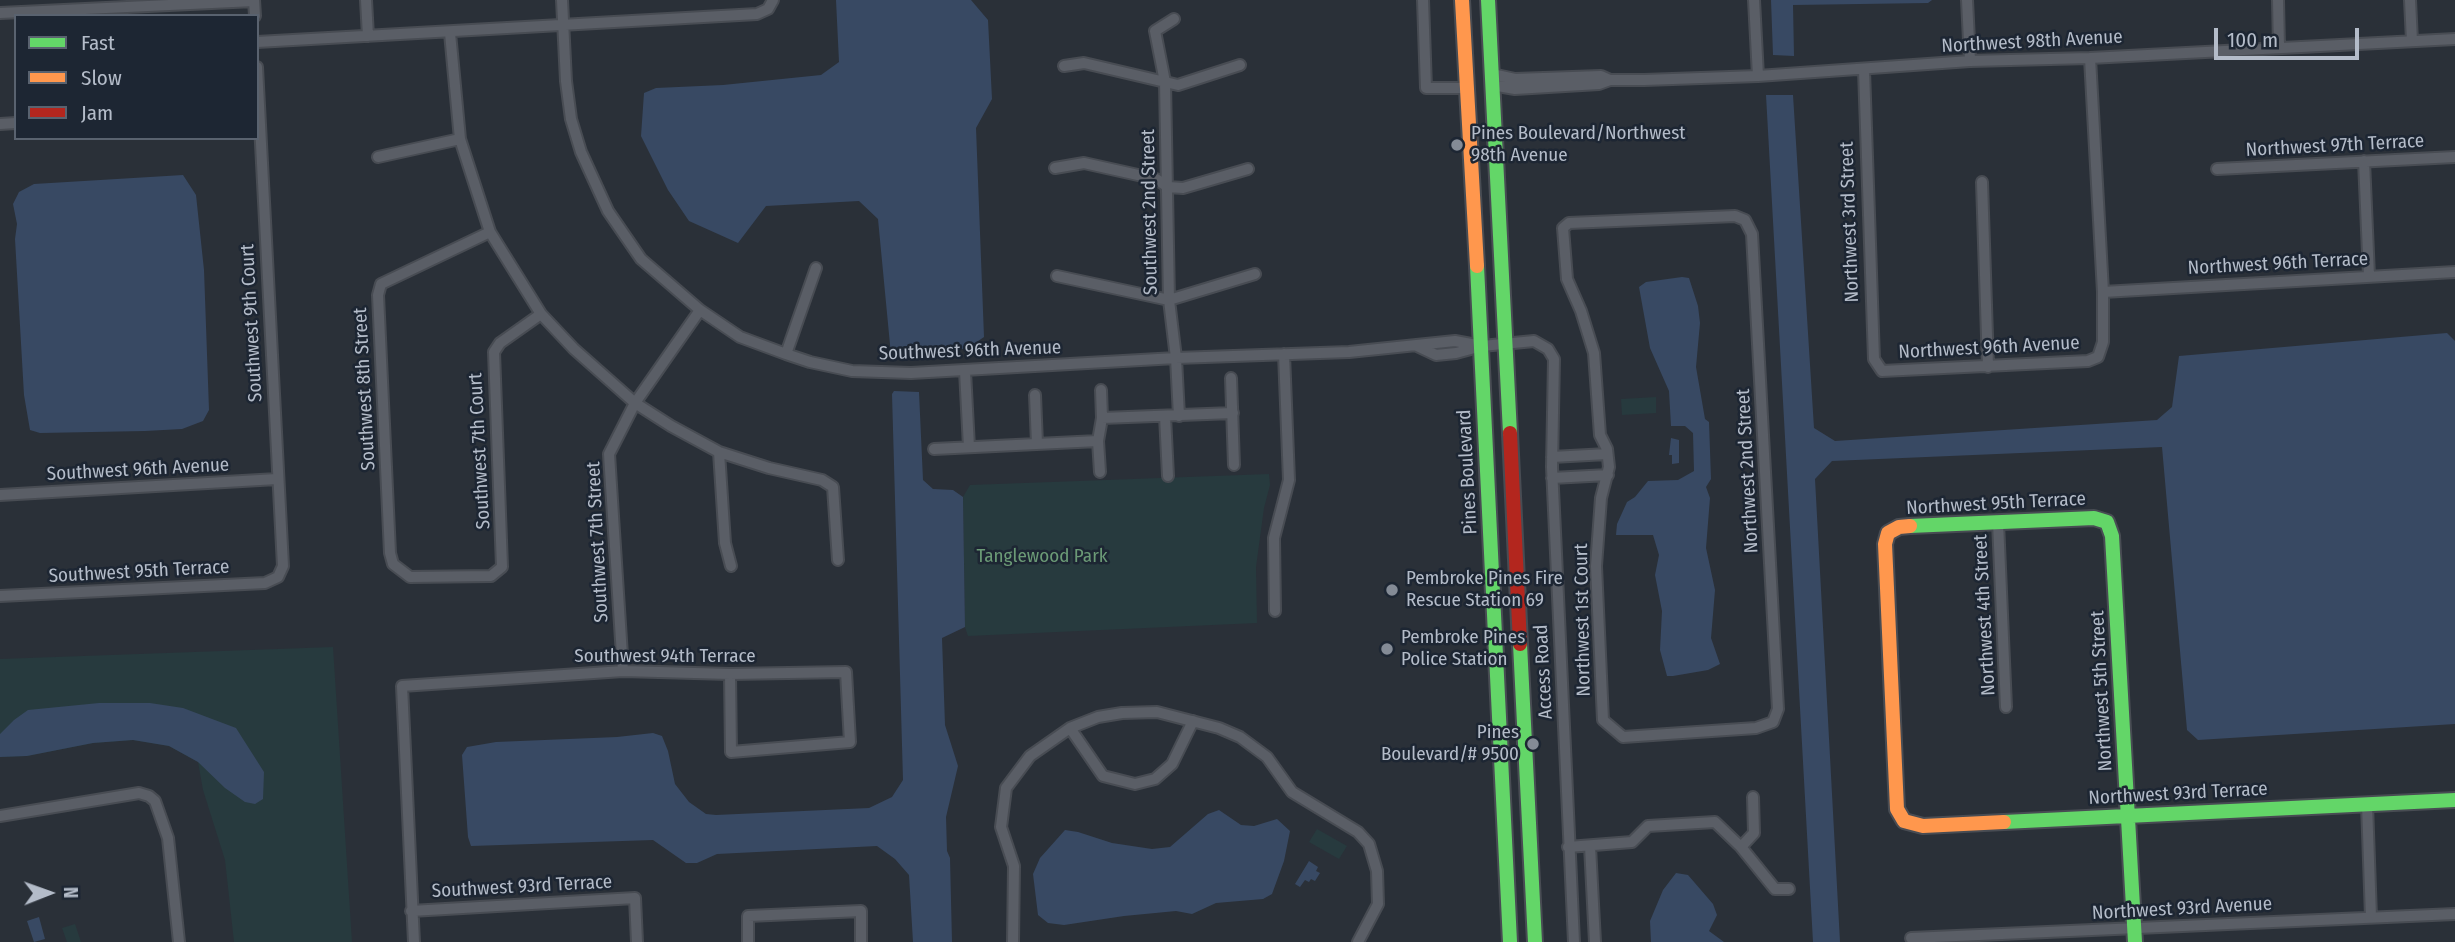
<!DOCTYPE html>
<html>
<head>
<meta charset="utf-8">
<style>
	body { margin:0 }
	#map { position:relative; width:2455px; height:942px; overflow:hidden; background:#2a3038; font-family:"Fira Sans Condensed",sans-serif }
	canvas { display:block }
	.legend { position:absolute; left:14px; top:14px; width:245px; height:126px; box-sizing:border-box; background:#1d2633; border:2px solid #59626f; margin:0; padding:9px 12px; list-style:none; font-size:21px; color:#b4bcc9 }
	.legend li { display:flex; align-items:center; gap:14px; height:35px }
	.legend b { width:35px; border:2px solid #59626f }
	.north { position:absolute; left:14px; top:858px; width:70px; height:70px; -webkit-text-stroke:5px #1d2633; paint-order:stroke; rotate:89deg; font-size:19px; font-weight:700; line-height:28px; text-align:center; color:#b4bcc9 }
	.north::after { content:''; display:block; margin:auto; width:24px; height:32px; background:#b4bcc9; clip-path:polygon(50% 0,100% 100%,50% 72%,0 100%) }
	.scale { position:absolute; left:2214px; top:28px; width:145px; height:32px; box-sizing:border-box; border:4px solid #b4bcc9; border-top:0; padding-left:9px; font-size:21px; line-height:24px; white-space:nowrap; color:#b4bcc9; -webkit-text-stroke:5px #1d2633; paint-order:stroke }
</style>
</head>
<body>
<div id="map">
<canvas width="2455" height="942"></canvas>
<ul class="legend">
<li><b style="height:9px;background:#63d668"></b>Fast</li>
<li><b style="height:9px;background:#ff974d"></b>Slow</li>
<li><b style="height:9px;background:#b3261e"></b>Jam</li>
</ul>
<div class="north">N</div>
<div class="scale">100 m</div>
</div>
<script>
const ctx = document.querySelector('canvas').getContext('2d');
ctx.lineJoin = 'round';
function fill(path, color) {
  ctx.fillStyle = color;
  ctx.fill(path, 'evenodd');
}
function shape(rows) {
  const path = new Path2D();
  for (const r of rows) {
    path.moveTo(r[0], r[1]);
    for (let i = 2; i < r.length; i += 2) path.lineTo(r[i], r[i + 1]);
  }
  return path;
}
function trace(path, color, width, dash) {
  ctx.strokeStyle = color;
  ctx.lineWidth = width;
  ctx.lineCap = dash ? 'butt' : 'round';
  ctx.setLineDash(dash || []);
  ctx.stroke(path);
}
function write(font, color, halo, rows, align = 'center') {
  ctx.font = font + ' "Fira Sans Condensed",sans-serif';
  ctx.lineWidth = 5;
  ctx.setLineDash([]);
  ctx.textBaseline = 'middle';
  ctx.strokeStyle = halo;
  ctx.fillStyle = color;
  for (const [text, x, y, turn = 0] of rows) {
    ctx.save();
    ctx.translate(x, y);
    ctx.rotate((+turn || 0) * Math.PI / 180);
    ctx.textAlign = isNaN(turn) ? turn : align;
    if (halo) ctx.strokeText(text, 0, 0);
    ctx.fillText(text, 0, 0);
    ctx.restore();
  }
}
fill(shape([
	[1656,397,1656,413,1622,415,1621,399],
	[1269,474,1270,485,1264,508,1256,567,1257,623,968,636,965,627,963,497,970,485],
	[333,647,352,942,234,942,225,860,203,790,198,762,169,746,133,740,93,743,27,756,0,757,0,659],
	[1317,829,1347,846,1339,859,1309,842],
	[75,924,81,942,67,942,62,928]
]), '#273a3e');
fill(shape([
	[836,0,971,0,988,20,992,99,976,128,984,337,968,348,918,356,891,355,878,219,859,201,766,206,738,243,689,221,668,190,641,136,644,93,656,88,723,85,821,75,839,62],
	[1771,0,1932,0,1928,3,1793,5,1794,56,1773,55],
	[1766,95,1793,95,1814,428,1835,441,2157,420,2172,407,2179,356,2447,333,2455,341,2455,724,2198,740,2187,730,2162,447,1832,461,1815,479,1840,942,1813,942],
	[183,175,196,195,204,270,209,410,203,421,182,429,145,431,40,433,30,430,24,395,15,239,17,224,13,204,19,192,34,184],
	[1682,277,1689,278,1698,306,1700,323,1696,367,1705,419,1709,422,1711,479,1706,487,1710,498,1706,548,1715,590,1711,638,1720,664,1708,670,1673,676,1667,676,1660,650,1662,611,1655,575,1659,555,1653,535,1616,535,1617,524,1627,502,1635,497,1648,481,1678,480,1694,471,1693,433,1685,426,1671,426,1669,391,1650,348,1639,287,1646,282],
	[894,391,919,392,923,480,933,489,953,490,963,497,965,627,942,638,945,725,958,766,946,817,947,851,950,858,952,942,913,942,909,875,895,859,877,846,717,854,697,863,686,863,653,840,471,846,468,837,462,755,467,747,496,742,617,737,653,733,662,736,668,751,675,784,689,802,706,814,716,815,869,808,892,797,903,780,892,394],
	[1671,438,1679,440,1679,463,1672,464,1672,455,1669,455],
	[99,703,150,703,183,708,236,728,264,772,263,799,255,804,245,802,225,788,198,762,169,746,133,740,93,743,27,756,0,757,0,734,14,720,28,710],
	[1219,810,1241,825,1254,826,1277,819,1290,831,1284,861,1272,894,1263,899,1216,903,1192,914,1176,911,1124,916,1064,925,1048,923,1038,915,1033,874,1040,858,1065,830,1078,832,1112,843,1152,849,1170,847,1208,814],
	[1309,861,1318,867,1316,871,1320,873,1315,881,1311,879,1309,882,1305,880,1300,887,1295,884],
	[1676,873,1688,875,1713,904,1717,915,1709,931,1724,942,1651,942,1650,921,1663,890],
	[39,917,45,939,34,942,27,921]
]), '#384963');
const street = shape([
	[254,0,255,16],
	[366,0,368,36],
	[562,0,566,81,571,119,581,152,608,211,641,259,700,310,740,337,786,354,810,362,852,371,911,373,1176,358,1349,352,1455,341,1482,346],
	[1423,0,1426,88,1467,88],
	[1754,0,1758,76],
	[1967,0,1970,61],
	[2278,0,2279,47],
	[2410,0,2412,41],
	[0,13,254,1],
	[1174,19,1155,31,1165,82,1169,300,1176,358,1179,416],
	[450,33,460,139,490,232,541,314,574,349,635,403,671,426,719,452,769,468,822,480,833,487,838,560],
	[257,42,757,14,768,9,773,0],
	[1064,66,1084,63,1178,85,1240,65],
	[1864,70,1874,359,1882,371,2088,361,2098,357,2103,342,2103,292,2090,58],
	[1492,74,1515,79,1601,76,1610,80,1644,80,1758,76,1970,61,2090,58,2455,39],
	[1492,85,1515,89,1599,84,1610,80],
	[0,124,16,123],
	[378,157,460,139],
	[2364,161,2369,276],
	[1055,168,1084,163,1156,179,1168,187,1183,188,1248,169],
	[2217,169,2455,157],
	[1982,182,1988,367],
	[1735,216,1745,220,1752,234,1778,709,1773,722,1756,728,1623,737,1603,720,1596,566,1601,498,1609,467,1607,449,1600,435,1594,353,1581,311,1567,279,1563,228,1569,223,1735,216],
	[490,232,381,284,378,295,390,553,393,564,410,577,491,576,502,567,494,352,500,343,541,314],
	[1057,276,1169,300,1255,274],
	[2103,292,2455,272],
	[1417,346,1436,355,1456,353,1482,346,1534,341,1548,349,1554,359,1552,467,1574,942],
	[786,354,816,268],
	[965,371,969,447],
	[1231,378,1234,465],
	[1035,395,1037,444],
	[1165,416,1168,476],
	[1102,418,1233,413],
	[934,449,1098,441],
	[719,452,725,543,731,566],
	[1552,457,1607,454],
	[1100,472,1098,441,1102,418,1101,390],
	[1552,478,1608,475],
	[0,495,277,479],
	[1998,522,2006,707],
	[0,596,265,583,278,577,283,566,257,67],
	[1275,611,1274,538,1289,480,1284,354],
	[623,671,609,454,635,403,700,310],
	[1070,728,1103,776,1135,784,1155,779,1172,764,1193,721],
	[2367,804,2371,917],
	[0,816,139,793,149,796,155,801,168,838,179,942],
	[1590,846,1595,942],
	[1568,847,1632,842,1648,826,1715,822,1741,847,1775,889,1789,889],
	[1741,847,1754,833,1753,797],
	[411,911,635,898,637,942],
	[1911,938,2455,914],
	[414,942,402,686,623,671,730,674,846,672,850,742,731,752,730,674],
	[748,942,748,916,861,911,861,942],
	[1013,942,1014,866,1001,827,1006,788,1030,756,1070,728,1098,717,1122,713,1157,712,1219,728,1240,737,1267,757,1292,792,1358,832,1369,844,1377,871,1378,904,1358,942]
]);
const fast = shape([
	[1488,0,1510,433],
	[1477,266,1510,942],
	[1910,526,2094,518,2107,522,2112,536,2135,942],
	[1520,644,1535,942],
	[2004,822,2455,800]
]);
const slow = shape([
	[1462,0,1477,266],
	[1910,526,1899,527,1888,533,1885,544,1897,809,1904,821,1923,826,2004,822]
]);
const jam = shape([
	[1510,433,1520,644]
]);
trace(street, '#484c53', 14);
trace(fast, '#484c53', 18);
trace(slow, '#484c53', 18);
trace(jam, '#484c53', 18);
trace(street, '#5a5e66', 10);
trace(fast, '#63d668', 14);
trace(slow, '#ff974d', 14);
trace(jam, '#b3261e', 14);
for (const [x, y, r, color] of [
	[1457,145,7,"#848b96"],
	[1392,590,7,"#848b96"],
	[1387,649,7,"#848b96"],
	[1533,744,7,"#848b96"]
]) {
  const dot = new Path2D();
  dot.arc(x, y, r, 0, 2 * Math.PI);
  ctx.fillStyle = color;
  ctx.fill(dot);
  trace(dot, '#1d2633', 2.5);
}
write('19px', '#b4bcc9', '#1d2633', [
	["Northwest 98th Avenue",2032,42,-3],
	["Northwest 97th Terrace",2335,146,-3],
	["Southwest 2nd Street",1150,212,-91],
	["Northwest 3rd Street",1850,222,-92],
	["Northwest 96th Terrace",2278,264,-3],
	["Southwest 9th Court",252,323,-93],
	["Northwest 96th Avenue",1989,348,-3],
	["Southwest 96th Avenue",970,351,-2],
	["Southwest 8th Street",365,389,-93],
	["Southwest 7th Court",480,451,-93],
	["Southwest 96th Avenue",138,470,-3],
	["Northwest 2nd Street",1748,471,-93],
	["Pines Boulevard",1468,472,-93],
	["Northwest 95th Terrace",1996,504,-3],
	["Southwest 7th Street",598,542,-93],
	["Southwest 95th Terrace",139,572,-3],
	["Northwest 4th Street",1985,615,-93],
	["Northwest 1st Court",1583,620,-91],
	["Southwest 94th Terrace",665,657],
	["Access Road",1544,672,-93],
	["Northwest 5th Street",2102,691,-93],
	["Northwest 93rd Terrace",2178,794,-3],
	["Southwest 93rd Terrace",522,887,-3],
	["Northwest 93rd Avenue",2182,909,-3]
]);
write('19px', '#b4bcc9', '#1d2633', [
	["Pines Boulevard/Northwest",1471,134],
	["98th Avenue",1471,156],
	["Pembroke Pines Fire",1406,579],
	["Rescue Station 69",1406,601],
	["Pembroke Pines",1401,638],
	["Police Station",1401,660],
	["Pines",1519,733,"right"],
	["Boulevard/# 9500",1519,755,"right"]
], 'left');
write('19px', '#6b9a76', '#1d2633', [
	["Tanglewood Park",1042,557]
]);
</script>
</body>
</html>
